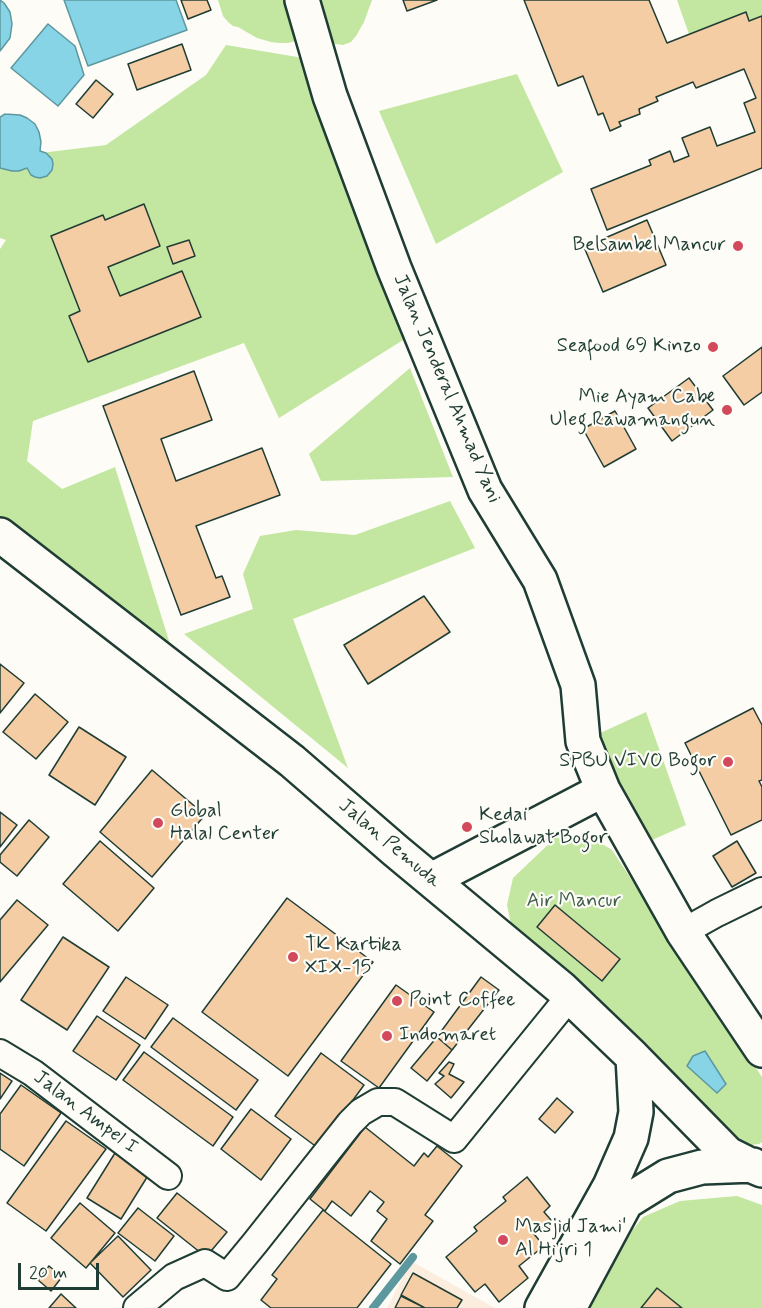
<!DOCTYPE html>
<html>
<head>
<meta charset="utf-8">
<style>
	body { margin:0 }
	#map { position:relative; width:762px; height:1308px; overflow:hidden; background:#fdfcf7; font-family:Mynerve,sans-serif }
	canvas { display:block }
	.scale { position:absolute; left:18px; top:1263px; width:81px; height:27px; box-sizing:border-box; border:3px solid #1f3d34; border-top:0; padding-left:8px; font-size:18px; line-height:21px; white-space:nowrap; color:#1f3d34; -webkit-text-stroke:4px #fdfcf7; paint-order:stroke }
</style>
</head>
<body>
<div id="map">
<canvas width="762" height="1308"></canvas>
<div class="scale">20 m</div>
</div>
<script>
const ctx = document.querySelector('canvas').getContext('2d');
ctx.lineJoin = 'round';
function fill(path, color) {
  ctx.fillStyle = color;
  ctx.fill(path, 'evenodd');
}
function shape(rows) {
  const path = new Path2D();
  for (const r of rows) {
    path.moveTo(r[0], r[1]);
    for (let i = 2; i < r.length; i += 2) path.lineTo(r[i], r[i + 1]);
  }
  return path;
}
function trace(path, color, width, dash) {
  ctx.strokeStyle = color;
  ctx.lineWidth = width;
  ctx.lineCap = dash ? 'butt' : 'round';
  ctx.setLineDash(dash || []);
  ctx.stroke(path);
}
function write(font, color, halo, rows, align = 'center') {
  ctx.font = font + ' Mynerve,sans-serif';
  ctx.lineWidth = 4.5;
  ctx.setLineDash([]);
  ctx.textBaseline = 'middle';
  ctx.strokeStyle = halo;
  ctx.fillStyle = color;
  for (const [text, x, y, turn = 0] of rows) {
    ctx.save();
    ctx.translate(x, y);
    ctx.rotate((+turn || 0) * Math.PI / 180);
    ctx.textAlign = isNaN(turn) ? turn : align;
    if (halo) ctx.strokeText(text, 0, 0);
    ctx.fillText(text, 0, 0);
    ctx.restore();
  }
}
fill(shape([
	[411,1261,495,1308,387,1308]
]), '#fbeede');
fill(shape([
	[218,0,372,0,364,22,356,36,351,42,343,45,303,39,288,43,279,43,271,42,257,38,238,27,233,26,228,22,223,16],
	[677,0,762,0,762,22,690,37],
	[226,45,303,58,411,335,279,418,244,343,33,421,27,461,62,489,115,467,170,644,0,529,0,249,6,240,0,238,0,158,106,145,206,75],
	[517,74,563,172,436,244,379,111],
	[410,368,453,477,321,481,309,454],
	[450,501,475,548,293,619,348,768,184,634,253,609,243,574,260,536,296,530,355,535],
	[646,712,686,825,636,847,583,741],
	[591,837,612,850,762,1077,762,1142,759,1144,743,1146,731,1139,603,1004,512,929,507,905,513,878,555,838],
	[737,1196,762,1205,762,1308,590,1308,632,1231,643,1217,680,1201]
]), '#c3e6a0');
const water = shape([
	[0,0,4,3,10,12,12,24,10,38,0,51,0,0],
	[64,0,176,0,187,30,88,66,64,0],
	[48,24,75,46,84,75,58,106,11,68,48,24],
	[5,114,20,115,27,118,35,124,39,132,41,142,40,151,46,153,52,159,53,164,52,170,47,176,40,178,35,177,31,175,27,168,19,171,12,171,0,168,0,117,5,114],
	[705,1051,726,1084,717,1093,687,1066,693,1056,705,1051]
]);
fill(water, '#87d4e7');
trace(water, '#5d989f', 1.5);
trace(shape([
	[373,1308,413,1257]
]), '#5d989f', 8);
const building = shape([
	[181,0,207,0,211,10,188,19,181,0],
	[403,0,437,0,407,11,403,0],
	[524,0,649,0,667,43,746,12,749,21,762,16,762,168,607,230,591,189,651,165,649,160,670,151,674,162,689,156,682,138,710,127,717,146,755,132,744,103,756,98,744,69,696,88,693,82,656,97,658,101,639,109,640,114,619,122,621,126,610,131,603,113,598,115,583,76,558,86,524,0],
	[182,44,191,70,137,90,128,64,182,44],
	[96,80,113,94,93,118,76,104,96,80],
	[144,204,160,246,108,267,120,296,182,271,201,317,88,362,69,316,80,311,51,236,103,215,105,220,144,204],
	[647,220,666,265,603,292,584,247,647,220],
	[189,240,195,256,173,264,167,247,189,240],
	[762,347,762,392,744,405,723,376,762,347],
	[194,371,212,420,161,439,176,481,262,448,280,495,196,526,216,578,222,576,230,597,181,615,103,406,194,371],
	[689,378,713,410,672,441,648,408,689,378],
	[615,411,636,449,604,467,583,429,615,411],
	[424,596,450,632,368,684,344,645,424,596],
	[0,664,24,683,0,713,0,664],
	[35,694,68,722,36,759,3,732,35,694],
	[753,708,762,725,762,780,759,781,762,787,762,820,731,835,685,743,753,708],
	[79,727,126,757,95,805,49,775,79,727],
	[152,770,205,815,152,877,100,832,152,770],
	[0,812,17,825,0,847,0,812],
	[29,820,49,837,17,876,0,862,0,855,29,820],
	[100,841,154,888,118,931,63,884,100,841],
	[737,841,756,873,732,887,713,856,737,841],
	[287,898,373,962,288,1076,202,1012,287,898],
	[17,900,48,925,0,982,0,920,17,900],
	[555,905,620,959,602,981,537,927,555,905],
	[63,937,109,967,67,1030,21,1000,63,937],
	[126,977,168,1005,145,1039,103,1011,126,977],
	[481,977,499,990,452,1050,437,1037,481,977],
	[396,985,434,1012,379,1088,341,1061,396,985],
	[97,1016,140,1045,116,1080,73,1051,97,1016],
	[173,1018,258,1080,236,1110,151,1047,173,1018],
	[437,1037,452,1050,427,1081,411,1068,437,1037],
	[144,1052,233,1117,213,1146,123,1080,144,1052],
	[321,1053,364,1085,318,1148,275,1116,321,1053],
	[449,1062,454,1064,449,1074,464,1082,451,1098,435,1084,444,1076,439,1073,449,1062],
	[0,1073,12,1081,0,1099,0,1073],
	[21,1085,61,1113,24,1166,0,1149,0,1114,21,1085],
	[557,1098,573,1112,555,1133,539,1119,557,1098],
	[251,1109,291,1139,261,1180,221,1149,251,1109],
	[66,1121,106,1149,46,1231,7,1203,66,1121],
	[365,1127,414,1166,424,1153,428,1157,437,1146,462,1166,425,1215,433,1221,400,1264,371,1241,387,1219,377,1211,384,1202,370,1191,351,1216,332,1201,325,1211,310,1199,365,1127],
	[115,1153,149,1174,121,1219,87,1198,115,1153],
	[527,1177,550,1206,544,1212,551,1220,534,1234,544,1246,519,1266,528,1278,499,1302,485,1284,475,1292,446,1257,477,1231,474,1227,506,1201,503,1197,527,1177],
	[177,1193,227,1232,206,1257,157,1218,177,1193],
	[80,1203,115,1233,86,1268,51,1238,80,1203],
	[138,1208,174,1236,155,1261,118,1233,138,1208],
	[323,1210,391,1264,357,1308,271,1308,261,1300,277,1279,272,1275,323,1210],
	[118,1236,151,1270,123,1297,90,1263,118,1236],
	[49,1266,62,1277,51,1291,38,1280,49,1266],
	[413,1273,462,1300,457,1308,425,1308,401,1295,413,1273],
	[657,1288,682,1308,641,1308,657,1288],
	[61,1294,76,1308,49,1308,61,1294],
	[401,1296,425,1308,395,1308,401,1296]
]);
fill(building, '#f5cda4');
trace(building, '#1f3d34', 1.5);
const minor = shape([
	[683,932,717,913,762,891],
	[0,1053,33,1073,168,1176],
	[137,1308,174,1277,205,1263,227,1277,255,1243,350,1123,361,1112,378,1102,395,1102,454,1139,570,996]
]);
const primary = shape([
	[302,0,330,96,394,268,485,490,540,580,578,685,583,741,603,790,683,932,762,1050],
	[0,535,292,761,396,851,561,988,633,1057,728,1154,750,1165,762,1170],
	[431,880,603,790],
	[542,1308,610,1186,631,1138,636,1112,633,1057],
	[569,1308,626,1202,668,1176,702,1167,753,1165]
]);
trace(minor, '#1f3d34', 30);
trace(primary, '#1f3d34', 38);
trace(minor, '#fdfcf7', 26);
trace(primary, '#fdfcf7', 33);
for (const [x, y, r, color] of [
	[738,246,6,"#d1495b"],
	[713,347,6,"#d1495b"],
	[727,410,6,"#d1495b"],
	[728,762,6,"#d1495b"],
	[158,823,6,"#d1495b"],
	[467,827,6,"#d1495b"],
	[293,957,6,"#d1495b"],
	[397,1001,6,"#d1495b"],
	[387,1036,6,"#d1495b"],
	[503,1240,6,"#d1495b"]
]) {
  const dot = new Path2D();
  dot.arc(x, y, r, 0, 2 * Math.PI);
  ctx.fillStyle = color;
  ctx.fill(dot);
  trace(dot, '#fdfcf7', 2);
}
write('20px', '#1f3d34', '#fdfcf7', [
	["Belsambel Mancur",726,246,"right"],
	["Seafood 69 Kinzo",701,347,"right"],
	["Mie Ayam Cabe",715,398,"right"],
	["Uleg Rawamangun",715,421,"right"],
	["SPBU VIVO Bogor",716,762,"right"],
	["Global",170,812],
	["Halal Center",170,835],
	["Kedai",479,816],
	["Sholawat Bogor",479,839],
	["TK Kartika",305,946],
	["XIX-15",305,969],
	["Point Coffee",409,1001],
	["Indomaret",399,1036],
	["Masjid Jami'",515,1228],
	["Al Hijri 1",515,1251]
], 'left');
write('20px', '#1f3d34', '#fdfcf7', [
	["Jalan Jenderal Ahmad Yani",446,389,67],
	["Jalan Pemuda",389,844,40],
	["Jalan Ampel I",85,1113,37]
]);
write('20px', '#405f4a', '#fdfcf7', [
	["Air Mancur",574,902]
]);
</script>
</body>
</html>
